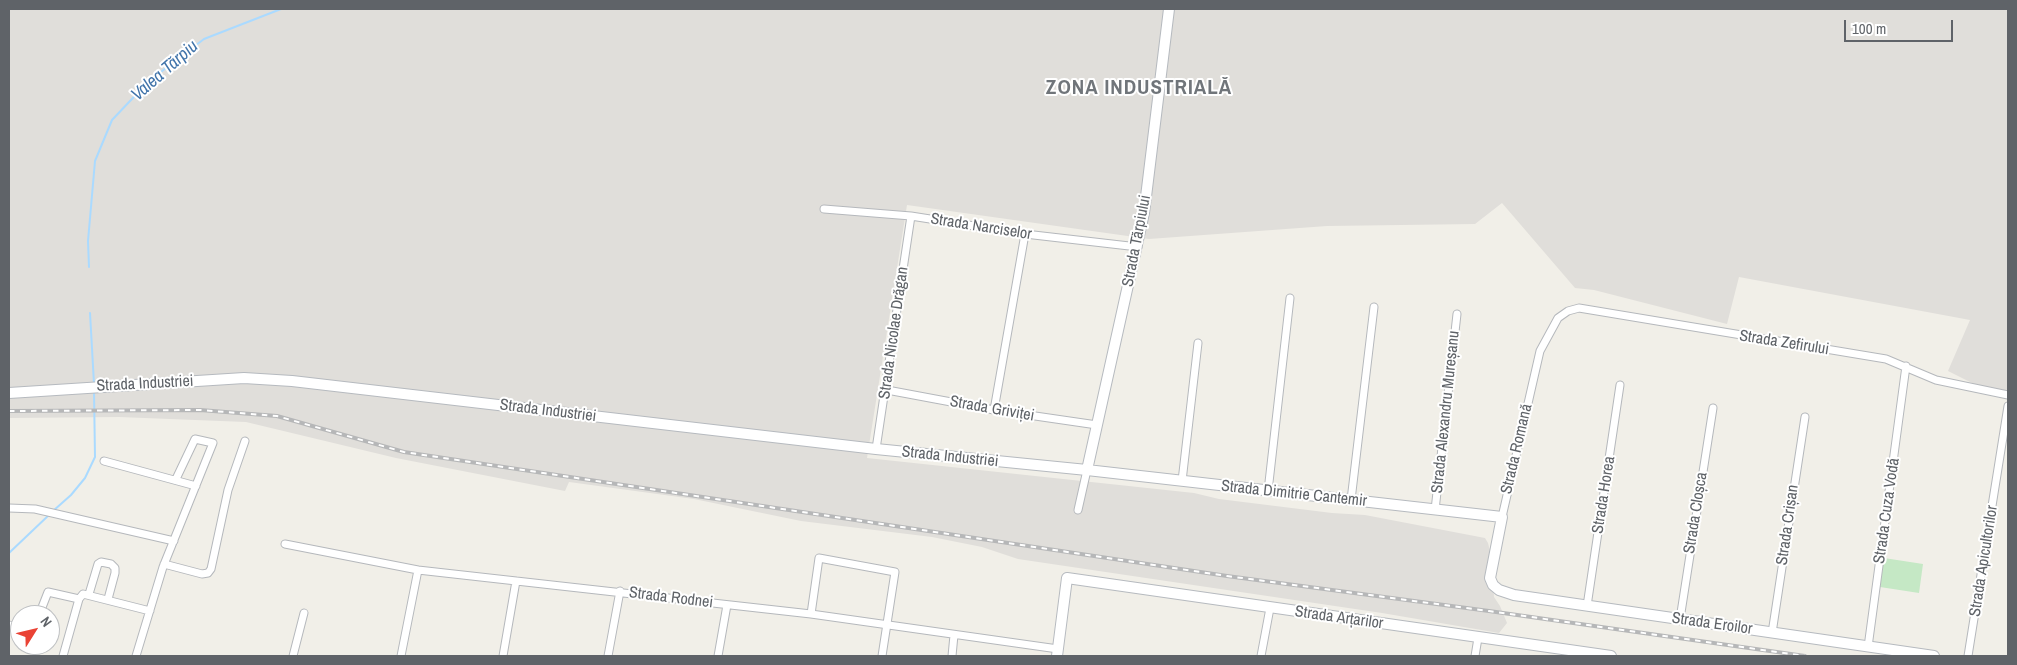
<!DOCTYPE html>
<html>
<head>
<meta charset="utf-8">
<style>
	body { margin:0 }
	#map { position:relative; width:2017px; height:665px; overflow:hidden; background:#f1efe8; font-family:"Archivo Narrow",sans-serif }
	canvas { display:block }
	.frame { position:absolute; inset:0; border:10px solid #5f6368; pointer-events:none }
	.north { position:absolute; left:10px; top:605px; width:50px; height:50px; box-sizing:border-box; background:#fff; border:1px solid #bfc1c3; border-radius:50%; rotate:54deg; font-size:14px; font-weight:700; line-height:20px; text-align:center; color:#5f6368 }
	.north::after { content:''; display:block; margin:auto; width:18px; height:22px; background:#ea4335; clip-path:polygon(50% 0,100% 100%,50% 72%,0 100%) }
	.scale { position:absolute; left:1844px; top:20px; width:109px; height:22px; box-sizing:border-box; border:2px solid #5f6368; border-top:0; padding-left:6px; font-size:15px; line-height:18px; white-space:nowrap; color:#5f6368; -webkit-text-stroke:4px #fff; paint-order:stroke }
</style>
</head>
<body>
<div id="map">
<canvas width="2017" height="665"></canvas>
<div class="frame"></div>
<div class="north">N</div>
<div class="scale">100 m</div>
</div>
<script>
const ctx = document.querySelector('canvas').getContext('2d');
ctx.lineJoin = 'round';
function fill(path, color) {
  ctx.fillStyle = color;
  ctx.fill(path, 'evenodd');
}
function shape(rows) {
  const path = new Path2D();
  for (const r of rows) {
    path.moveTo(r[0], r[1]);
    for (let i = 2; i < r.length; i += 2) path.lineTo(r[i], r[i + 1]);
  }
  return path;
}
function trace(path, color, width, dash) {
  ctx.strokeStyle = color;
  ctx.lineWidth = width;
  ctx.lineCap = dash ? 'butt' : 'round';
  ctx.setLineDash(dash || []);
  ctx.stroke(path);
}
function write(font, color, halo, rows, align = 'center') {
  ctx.font = font + ' "Archivo Narrow",sans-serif';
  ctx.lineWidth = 4;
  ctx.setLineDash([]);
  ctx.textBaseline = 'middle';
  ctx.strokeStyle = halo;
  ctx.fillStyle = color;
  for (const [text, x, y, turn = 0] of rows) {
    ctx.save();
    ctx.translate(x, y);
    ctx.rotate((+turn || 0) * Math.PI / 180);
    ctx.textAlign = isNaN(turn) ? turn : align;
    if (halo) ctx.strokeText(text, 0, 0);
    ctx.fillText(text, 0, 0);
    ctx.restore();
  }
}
fill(shape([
	[9,9,2008,9,2008,395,1988,391,1948,371,1970,320,1739,277,1727,324,1594,290,1575,288,1502,203,1475,224,1327,226,1149,239,907,205,867,458,1194,493,1219,499,1332,513,1365,515,1485,538,1488,543,1491,555,1494,597,1500,606,1507,623,1499,633,1382,613,1018,559,982,547,932,537,801,521,694,499,569,482,565,491,396,458,246,422,119,417,9,418]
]), '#e0deda');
fill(shape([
	[1884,558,1923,564,1919,593,1880,587]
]), '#c5e8c5');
trace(shape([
	[89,267,88,241,95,161,112,120,149,81,204,39,281,9],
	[90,313,94,384],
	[53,511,71,495,85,478,95,457,94,391],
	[9,553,50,514]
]), '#aadaff', 2);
const street = shape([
	[824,209,911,216,1025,234,1138,247],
	[887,390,994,410,1097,425],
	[994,410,1025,234],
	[876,449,911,216],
	[104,461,196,486],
	[1182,481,1198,343],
	[1268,491,1290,298],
	[1351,500,1374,307],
	[9,508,35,509,174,541],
	[1078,510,1087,470],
	[1435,510,1457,314],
	[1502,517,1540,351,1558,318,1568,311,1579,308,1886,359,1936,380,2008,395],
	[285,544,418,570,811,614,1058,649],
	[164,564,202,574,208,573,211,569,228,490,245,441],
	[89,594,98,564,101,562,111,564,115,568,115,573,108,599],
	[1587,606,1620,385],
	[811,614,819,558,895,572,882,656],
	[39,615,48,592,79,599],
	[1680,619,1713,408],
	[9,625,20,628],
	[1772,633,1805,417],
	[1868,647,1906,366],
	[63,656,79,599,83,594,150,611],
	[136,656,163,567,213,443,195,439,176,479],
	[293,656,304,613],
	[401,656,418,570],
	[503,656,516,581],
	[608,656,620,591],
	[718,656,727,605],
	[952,656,954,635],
	[1261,656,1270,608],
	[1475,656,1478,638],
	[1968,656,2008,406]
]);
const secondary = shape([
	[9,393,244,378,292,381,876,449,1087,470,1502,517,1490,578,1493,585,1499,590,1514,595,1934,656],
	[1087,470,1144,213,1169,9],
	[1057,656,1067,578,1611,656]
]);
trace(street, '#b5b8bc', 9);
trace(secondary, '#b6babf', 12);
trace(street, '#fff', 7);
trace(secondary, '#fff', 10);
const rail = shape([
	[9,411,200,410,277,416,404,452,1227,576,1489,611,1805,656]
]);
trace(rail, '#b6b7b8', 4);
trace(rail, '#fff', 2, [5.5]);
write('16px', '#5f6368', '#fff', [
	["Strada Narciselor",981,227,9],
	["Strada Tărpiului",1137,241,-79],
	["Strada Nicolae Drăgan",894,333,-82],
	["Strada Zefirului",1784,343,9],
	["Strada Industriei",145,384,-3],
	["Strada Griviței",992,409,10],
	["Strada Industriei",548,411,7],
	["Strada Alexandru Mureșanu",1446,412,-84],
	["Strada Romană",1517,449,-77],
	["Strada Industriei",950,457,6],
	["Strada Dimitrie Cantemir",1294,494,6],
	["Strada Horea",1604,495,-81],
	["Strada Cuza Vodă",1887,511,-82],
	["Strada Cloșca",1696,513,-81],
	["Strada Crișan",1788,525,-82],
	["Strada Apicultorilor",1984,561,-81],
	["Strada Rodnei",671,598,7],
	["Strada Arțarilor",1339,618,8],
	["Strada Eroilor",1712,624,8]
]);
write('italic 18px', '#4174aa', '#fff', [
	["Valea Tărpiu",165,71,-41]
]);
ctx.letterSpacing = '1px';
write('bold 21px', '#70757a', '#fff', [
	["ZONA INDUSTRIALĂ",1139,88]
]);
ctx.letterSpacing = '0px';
</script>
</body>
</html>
